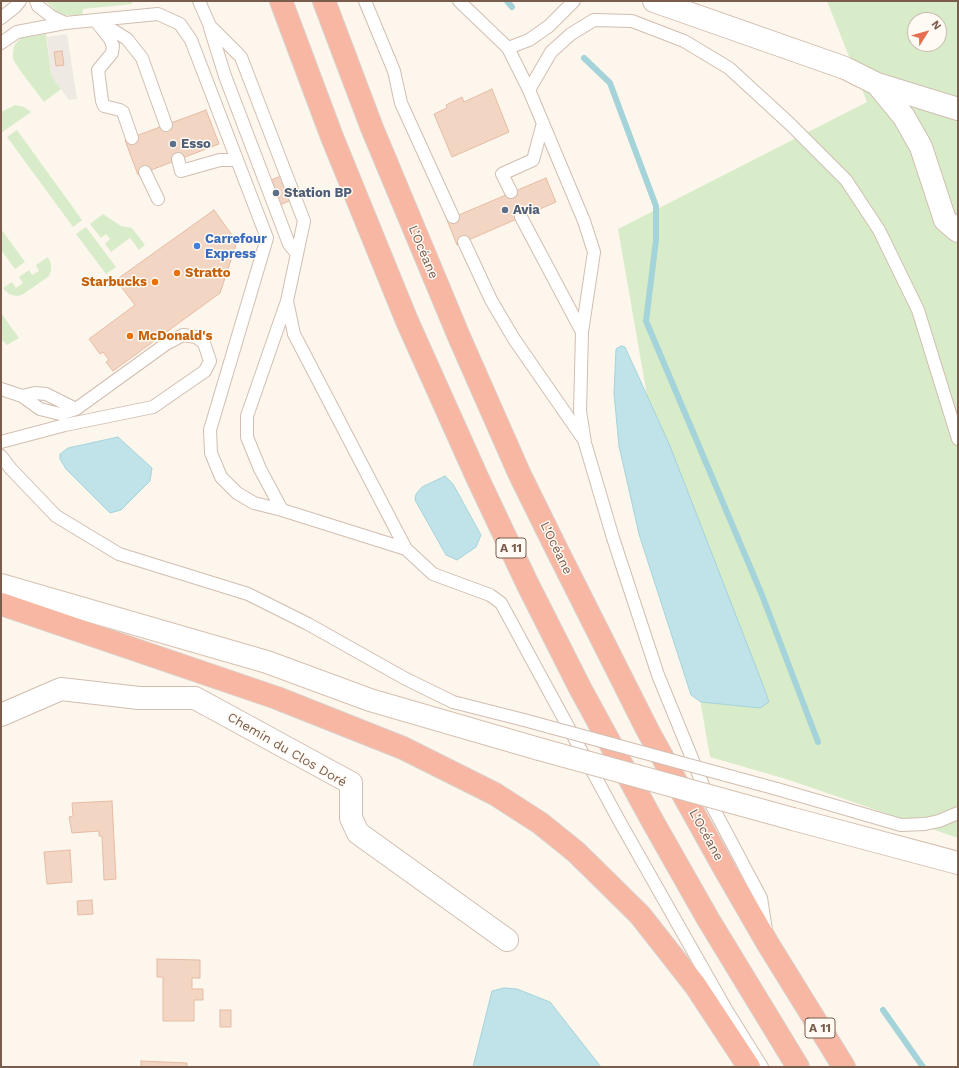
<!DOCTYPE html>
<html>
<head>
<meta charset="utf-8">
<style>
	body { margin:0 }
	#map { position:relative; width:959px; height:1068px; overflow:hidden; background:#fdf6ec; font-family:"Work Sans",sans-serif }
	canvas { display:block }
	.frame { position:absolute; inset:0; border:2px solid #7a5c4d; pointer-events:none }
	.north { position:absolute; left:907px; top:12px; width:40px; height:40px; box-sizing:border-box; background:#fffaf3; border:1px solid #cabbb1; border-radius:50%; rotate:53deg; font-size:11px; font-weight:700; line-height:16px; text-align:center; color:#7a5c4d }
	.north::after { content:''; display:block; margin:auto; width:14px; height:18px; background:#e76f51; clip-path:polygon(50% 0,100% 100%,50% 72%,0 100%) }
</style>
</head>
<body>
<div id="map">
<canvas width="959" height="1068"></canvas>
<div class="frame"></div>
<div class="north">N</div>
</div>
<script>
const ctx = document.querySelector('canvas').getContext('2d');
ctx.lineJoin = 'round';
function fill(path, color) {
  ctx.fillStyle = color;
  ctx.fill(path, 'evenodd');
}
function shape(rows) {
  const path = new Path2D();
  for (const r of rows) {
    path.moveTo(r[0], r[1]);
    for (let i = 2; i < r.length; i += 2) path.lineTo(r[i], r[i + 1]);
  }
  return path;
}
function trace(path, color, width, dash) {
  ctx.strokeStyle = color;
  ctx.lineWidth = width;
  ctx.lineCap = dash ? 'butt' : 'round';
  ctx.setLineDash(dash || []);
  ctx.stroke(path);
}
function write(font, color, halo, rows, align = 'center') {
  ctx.font = font + ' "Work Sans",sans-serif';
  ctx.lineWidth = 3;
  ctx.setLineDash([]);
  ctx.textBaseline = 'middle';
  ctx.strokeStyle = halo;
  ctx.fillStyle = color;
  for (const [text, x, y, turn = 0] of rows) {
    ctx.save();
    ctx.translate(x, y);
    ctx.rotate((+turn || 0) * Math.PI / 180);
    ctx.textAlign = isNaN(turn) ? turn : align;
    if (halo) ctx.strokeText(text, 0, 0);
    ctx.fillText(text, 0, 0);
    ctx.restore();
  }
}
fill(shape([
	[67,34,77,99,69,100,51,75,47,37]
]), '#efe9e4');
fill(shape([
	[45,1,131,1,132,4,83,9,82,15,65,15,55,10],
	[827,1,958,1,958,838,786,779,710,757,618,229,867,102],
	[915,20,939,20,939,44,915,44],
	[46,34,51,75,61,89,44,102,19,69,13,59,13,51,15,44,21,38],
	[15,105,24,107,31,112,1,133,1,112],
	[17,130,82,220,73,227,7,137],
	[103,214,121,226,132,228,145,245,139,250,130,238,111,252,105,244,110,239,106,234,101,238,90,224],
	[86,227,116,267,106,274,76,234],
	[1,229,25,262,15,269,1,250],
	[48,257,51,264,51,270,49,276,42,281,22,295,16,296,9,294,3,288,12,282,16,288,23,283,19,277,29,270,32,275,39,271,36,265],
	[1,313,19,338,7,345,1,339]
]), '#d8ecc9');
const water = shape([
	[621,346,625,347,670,446,763,685,769,702,760,708,701,702,691,695,639,534,619,446,614,393,616,349,621,346],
	[118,437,152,468,150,481,121,510,110,513,66,469,60,459,60,454,68,448,118,437],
	[445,476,453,484,481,535,476,547,457,560,446,555,415,500,416,494,422,487,445,476],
	[504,988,517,989,550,1002,601,1067,473,1067,492,991,504,988]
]);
fill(water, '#bfe3e8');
trace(water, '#a5d3da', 1);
trace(shape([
	[507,1,512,7],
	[584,58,610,83,656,206,656,240,646,321,762,595,818,742],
	[883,1010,923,1067]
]), '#a5d3da', 6);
const building = shape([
	[62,51,64,65,56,66,54,52,62,51],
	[492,89,509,132,452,157,434,114,447,108,446,105,462,97,464,102,492,89],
	[206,110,219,144,138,175,125,140,206,110],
	[284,175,294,199,270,209,260,184,284,175],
	[546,178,556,202,457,245,447,220,546,178],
	[214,210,237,242,220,293,113,371,106,362,109,360,103,352,100,354,89,339,135,305,116,280,214,210],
	[112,801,116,879,104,880,102,836,99,836,99,831,72,833,69,817,73,816,72,803,112,801],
	[70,850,72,882,47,884,44,852,70,850],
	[92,900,93,914,78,915,77,901,92,900],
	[157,959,200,960,200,978,192,978,192,989,203,989,203,1000,194,1000,194,1021,163,1021,163,977,157,977,157,959],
	[220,1010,231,1010,231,1027,220,1027,220,1010],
	[141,1061,187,1063,187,1067,141,1067,141,1061]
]);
fill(building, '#f3d5c3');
trace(building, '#e6bba3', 1);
const lane = shape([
	[36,1,38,6,51,16,65,23,158,14,180,24,191,40,267,238,210,430,211,453,221,477,237,493,254,503,282,510],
	[199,1,210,26,241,57,304,221,287,301,294,334,406,549,433,574,490,595,501,603,621,824,727,1011,762,1067],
	[365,1,394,71,401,103,453,217],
	[459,1,508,48,529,90,584,221,594,252,582,332,580,411,585,443,613,538,658,675,709,800,761,898,766,930],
	[1,18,15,7,20,1],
	[95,20,110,39,113,46,112,53,98,70,102,101,104,106,120,110,123,112,132,138],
	[103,24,127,39,142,58,166,125],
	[210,28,225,76,289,244,297,254],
	[1,43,17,32,65,23],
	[508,48,529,40,549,26,574,1],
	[529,90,551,52,571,34,594,20,632,21,684,41,729,68,790,124,846,180,879,230,918,310,958,439],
	[178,159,181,171,220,160,237,160],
	[145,172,158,199],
	[511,192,502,174,533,160,543,123],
	[521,217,582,332],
	[464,242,491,300,514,339,584,440],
	[287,301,247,416,247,437,260,469,282,510,406,549],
	[1,389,22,396,40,409,60,414,76,409,166,344,183,335,196,337,204,343,210,361,205,371,153,407,65,425,1,442],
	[22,396,35,393,46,394,76,409],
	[1,456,11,469,56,516,119,554,248,594,308,624,406,679,453,702,524,720],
	[777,789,901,825,925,824,939,821,958,813]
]);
const street = shape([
	[654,1,845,68,877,84],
	[958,231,945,220,921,147,904,117,877,84,958,109],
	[1,715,61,689,139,698,195,698,351,783,351,818,358,833,507,940]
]);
const secondary = shape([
	[1,585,267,662,370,700,539,749],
	[793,819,958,863]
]);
const highway = shape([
	[281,1,332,137,407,321,477,477,527,583,580,688,653,822,708,919,798,1067],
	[324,1,372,128,460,339,520,475,557,550,648,731,723,866,768,944,844,1067],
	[1,604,277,698,403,748,495,794,540,823,576,852,640,915,695,985,749,1067]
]);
trace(lane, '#d1beb0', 14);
trace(street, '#d1beb0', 24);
trace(secondary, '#d6c0b0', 24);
trace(highway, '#dad1cd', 24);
trace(lane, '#fff', 12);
trace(street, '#fff', 22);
trace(secondary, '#fff', 22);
trace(highway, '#f7b7a3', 22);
const laneBridge = shape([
	[524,720,777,789]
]);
const secondaryBridge = shape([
	[539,749,793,819]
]);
trace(laneBridge, '#d1beb0', 14, []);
trace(secondaryBridge, '#d6c0b0', 24, []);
trace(laneBridge, '#fff', 12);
trace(secondaryBridge, '#fff', 22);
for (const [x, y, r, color] of [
	[173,144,4,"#5c6f8a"],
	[276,193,4,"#5c6f8a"],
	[505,210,4,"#5c6f8a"],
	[197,246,4,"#3f7fe0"],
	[177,273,4,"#e8710a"],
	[155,282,4,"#e8710a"],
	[130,336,4,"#e8710a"]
]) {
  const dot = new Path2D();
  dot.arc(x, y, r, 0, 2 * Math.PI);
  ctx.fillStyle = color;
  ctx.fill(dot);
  trace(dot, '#fffaf3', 1.5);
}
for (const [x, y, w] of [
	[511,548,30],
	[820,1028,30]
]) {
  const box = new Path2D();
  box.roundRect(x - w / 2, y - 10, w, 20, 3);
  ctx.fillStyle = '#fffaf3';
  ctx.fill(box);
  trace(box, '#7a5c4d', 1);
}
write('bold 12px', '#7a5c4d', null, [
	["A 11",511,548],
	["A 11",820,1028]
]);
write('bold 13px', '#4e5e75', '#fffaf3', [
	["Esso",181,144],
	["Station BP",284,193],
	["Avia",513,210]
], 'left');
write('bold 13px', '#366cbe', '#fffaf3', [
	["Carrefour",205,239],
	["Express",205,254]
], 'left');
write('13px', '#7a5c4d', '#fffaf3', [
	["L’Océane",423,252,67],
	["L’Océane",556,548,64],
	["Chemin du Clos Doré",287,750,30],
	["L’Océane",706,835,61]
]);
write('bold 13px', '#c56008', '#fffaf3', [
	["Stratto",185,273],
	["Starbucks",147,282,"right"],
	["McDonald's",138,336]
], 'left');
</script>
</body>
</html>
